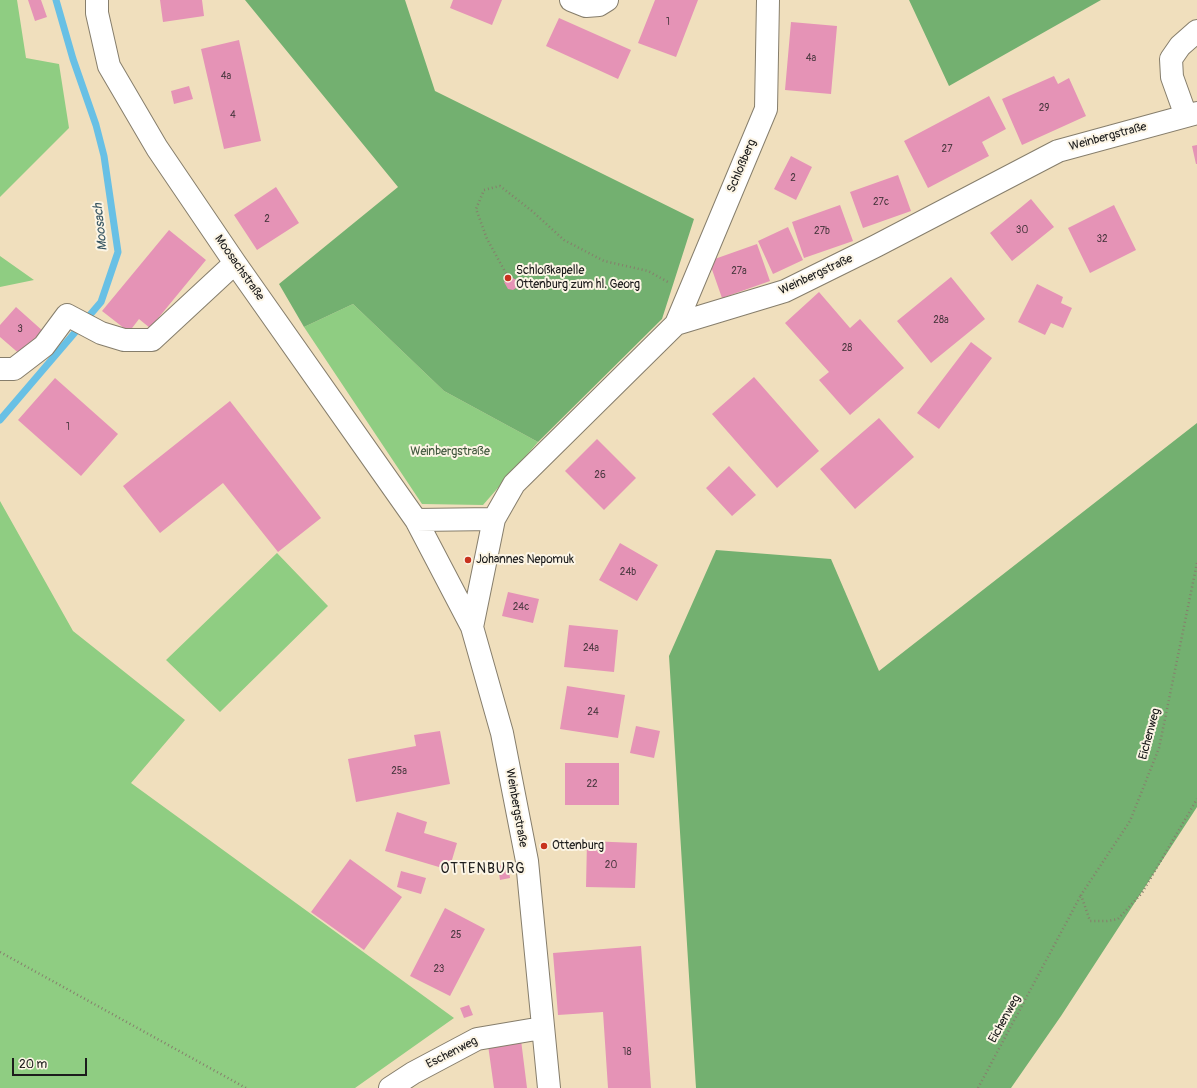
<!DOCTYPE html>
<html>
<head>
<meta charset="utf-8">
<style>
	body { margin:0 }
	#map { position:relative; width:1197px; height:1088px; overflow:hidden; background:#f0dfbd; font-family:Pangolin,sans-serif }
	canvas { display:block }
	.scale { position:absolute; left:12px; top:1058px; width:75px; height:18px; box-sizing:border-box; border:2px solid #1c1c1c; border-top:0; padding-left:5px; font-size:12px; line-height:14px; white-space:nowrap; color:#1c1c1c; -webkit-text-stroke:3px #fcf5e5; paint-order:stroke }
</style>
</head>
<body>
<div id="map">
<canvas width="1197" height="1088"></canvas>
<div class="scale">20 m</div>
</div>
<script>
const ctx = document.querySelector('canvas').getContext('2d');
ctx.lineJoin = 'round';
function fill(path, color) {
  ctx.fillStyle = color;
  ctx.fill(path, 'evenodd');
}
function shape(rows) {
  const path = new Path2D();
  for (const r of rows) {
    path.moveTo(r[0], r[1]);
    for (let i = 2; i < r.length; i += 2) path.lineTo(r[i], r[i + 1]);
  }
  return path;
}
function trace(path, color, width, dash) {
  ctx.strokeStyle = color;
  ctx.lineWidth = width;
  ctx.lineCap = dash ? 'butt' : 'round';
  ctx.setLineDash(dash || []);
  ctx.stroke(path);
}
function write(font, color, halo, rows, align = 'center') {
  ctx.font = font + ' Pangolin,sans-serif';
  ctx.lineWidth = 4;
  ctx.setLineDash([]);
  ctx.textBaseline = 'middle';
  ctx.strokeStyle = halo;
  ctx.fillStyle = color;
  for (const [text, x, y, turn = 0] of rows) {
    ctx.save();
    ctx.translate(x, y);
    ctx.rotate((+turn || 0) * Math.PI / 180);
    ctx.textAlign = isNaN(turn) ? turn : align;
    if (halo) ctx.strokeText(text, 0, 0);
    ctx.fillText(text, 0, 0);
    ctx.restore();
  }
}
fill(shape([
	[0,0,17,0,26,58,59,64,69,128,0,197],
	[0,256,34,280,0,287],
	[353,304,444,391,538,442,483,505,422,504,304,327],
	[0,501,73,631,185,720,131,783,454,1018,355,1088,0,1088],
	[277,553,328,606,220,712,166,660]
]), '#8fcd82');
fill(shape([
	[245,0,405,0,435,91,694,219,662,319,538,442,444,391,353,304,304,327,279,284,398,187],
	[909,0,1101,0,949,86],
	[1197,423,1197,807,1061,1016,1011,1088,696,1088,669,656,716,550,831,559,879,671]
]), '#73b070');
trace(shape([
	[0,420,101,302,118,252,104,156,96,125,73,59,56,0]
]), '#68c0e5', 7);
fill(shape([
	[28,0,41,0,47,17,35,21],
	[160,0,202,0,204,16,163,22],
	[453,0,502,0,492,25,450,8],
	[655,0,698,0,676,57,638,43],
	[559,18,631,50,618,79,546,46],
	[791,22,837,26,831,94,785,90],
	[239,40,261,141,224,149,201,49],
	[1054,76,1058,84,1069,78,1086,116,1022,145,1002,99],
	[189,86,193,99,174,104,171,91],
	[989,96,1006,129,982,142,989,156,928,188,904,141],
	[1197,145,1197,164,1196,164,1192,146],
	[791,156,812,167,796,200,774,189],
	[898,175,911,211,863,228,850,192],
	[276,187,299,223,257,250,234,215],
	[1031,199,1054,227,1012,261,990,233],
	[840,205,853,241,804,258,792,222],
	[1114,205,1136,250,1090,273,1068,228],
	[788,227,803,260,773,274,758,241],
	[169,230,206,260,150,328,139,319,129,332,102,311],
	[757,244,770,281,722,298,709,261],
	[511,277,518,281,519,286,513,290,508,289,504,282],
	[951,277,985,319,931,363,897,321],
	[1037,284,1063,297,1061,303,1072,308,1063,328,1051,323,1045,335,1018,322],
	[819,292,850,328,860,319,904,368,850,415,819,380,829,372,785,323],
	[16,307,44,332,22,356,0,337,0,325],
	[971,342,992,358,939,429,917,413],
	[754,377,819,451,777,488,712,414],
	[55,378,118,434,81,476,18,420],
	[230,401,321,518,278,552,223,483,160,533,123,486],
	[879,418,914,457,855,509,820,469],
	[597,439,636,478,604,510,565,471],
	[729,466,756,495,732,516,706,488],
	[620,543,658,565,637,601,599,580],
	[508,592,539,599,533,623,502,616],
	[569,625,618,630,614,672,564,667],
	[567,686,625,695,618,738,560,729],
	[636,726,660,731,654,758,630,753],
	[440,731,450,784,356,802,348,759,416,746,414,735],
	[565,763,619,763,619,805,565,805],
	[397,812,427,822,424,833,457,843,449,870,385,851],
	[587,841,637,843,635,888,586,887],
	[350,859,402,897,364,950,311,912],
	[508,864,510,878,500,880,498,866],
	[401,871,426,878,421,894,397,887],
	[445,908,485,929,450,996,410,976],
	[641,946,651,1088,608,1088,603,1012,558,1015,553,953],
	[469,1005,473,1015,464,1018,460,1008],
	[521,1040,527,1088,494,1088,488,1045]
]), '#e593b6');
const minor = shape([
	[97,0,97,13,109,66,157,148,235,263,416,520,472,627,502,733,527,861,549,1088],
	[571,0,586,6,599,5,607,0],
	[1186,116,1172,77,1171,59,1180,46,1197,31],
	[676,324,766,109,768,0],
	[0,369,14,369,44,346,67,315,101,333,124,340,152,340,235,263],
	[416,520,494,519],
	[472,627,494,519,514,484,676,324,785,291,876,246,1058,151,1197,113],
	[390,1088,413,1073,477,1039,542,1028]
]);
trace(minor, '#867e6c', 24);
trace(shape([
	[508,277,487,239,476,209,484,190,500,186,532,211,564,240,604,261,648,271,668,282],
	[1197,563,1159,748,1130,821,1081,895,1090,921,1107,921,1118,919,1142,893,1197,799],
	[0,952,246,1088],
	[978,1088,1081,895]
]), '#867e6c', 2.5, [1, 3]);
trace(minor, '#fff', 22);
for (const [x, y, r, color] of [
	[508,278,4,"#c8321e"],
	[468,560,4,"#c8321e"],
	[544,846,4,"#c8321e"]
]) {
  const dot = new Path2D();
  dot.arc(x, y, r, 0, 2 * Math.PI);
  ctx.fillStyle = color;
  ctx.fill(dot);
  trace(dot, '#fcf5e5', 1.5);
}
write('10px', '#4e3a42', null, [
	["1",668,22],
	["4a",811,58],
	["4a",226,76],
	["29",1044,108],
	["4",233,115],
	["27",947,149],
	["2",793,178],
	["27c",881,202],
	["2",267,219],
	["30",1022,230],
	["27b",822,231],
	["32",1102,239],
	["27a",739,271],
	["28a",941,320],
	["3",20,329],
	["28",847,348],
	["1",68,427],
	["26",600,475],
	["24b",628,572],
	["24c",521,607],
	["24a",591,648],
	["24",593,712],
	["25a",399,771],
	["22",592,784],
	["20",611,865],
	["25",456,935],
	["23",439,969],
	["18",627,1052]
]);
write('12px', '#1c1c1c', '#fcf5e5', [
	["Weinbergstraße",1108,137,-15],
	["Schloßberg",742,166,-67],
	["Moosachstraße",239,268,55],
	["Weinbergstraße",816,275,-25],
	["Eichenweg",1150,734,-75],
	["Weinbergstraße",516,808,80],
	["Eichenweg",1005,1019,-61],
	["Eschenweg",452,1053,-27]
]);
write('12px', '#1c1c1c', '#fcf5e5', [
	["Schloßkapelle",516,271],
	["Ottenburg zum hl. Georg",516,285],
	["Johannes Nepomuk",476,560],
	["Ottenburg",552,846]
], 'left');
write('12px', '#445a40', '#fcf5e5', [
	["Weinbergstraße",450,452]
]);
write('italic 13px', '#375562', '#fcf5e5', [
	["Moosach",101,227,-96]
]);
ctx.letterSpacing = '1px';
write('14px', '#1c1c1c', '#fcf5e5', [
	["OTTENBURG",483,869]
]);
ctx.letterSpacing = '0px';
</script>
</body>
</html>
